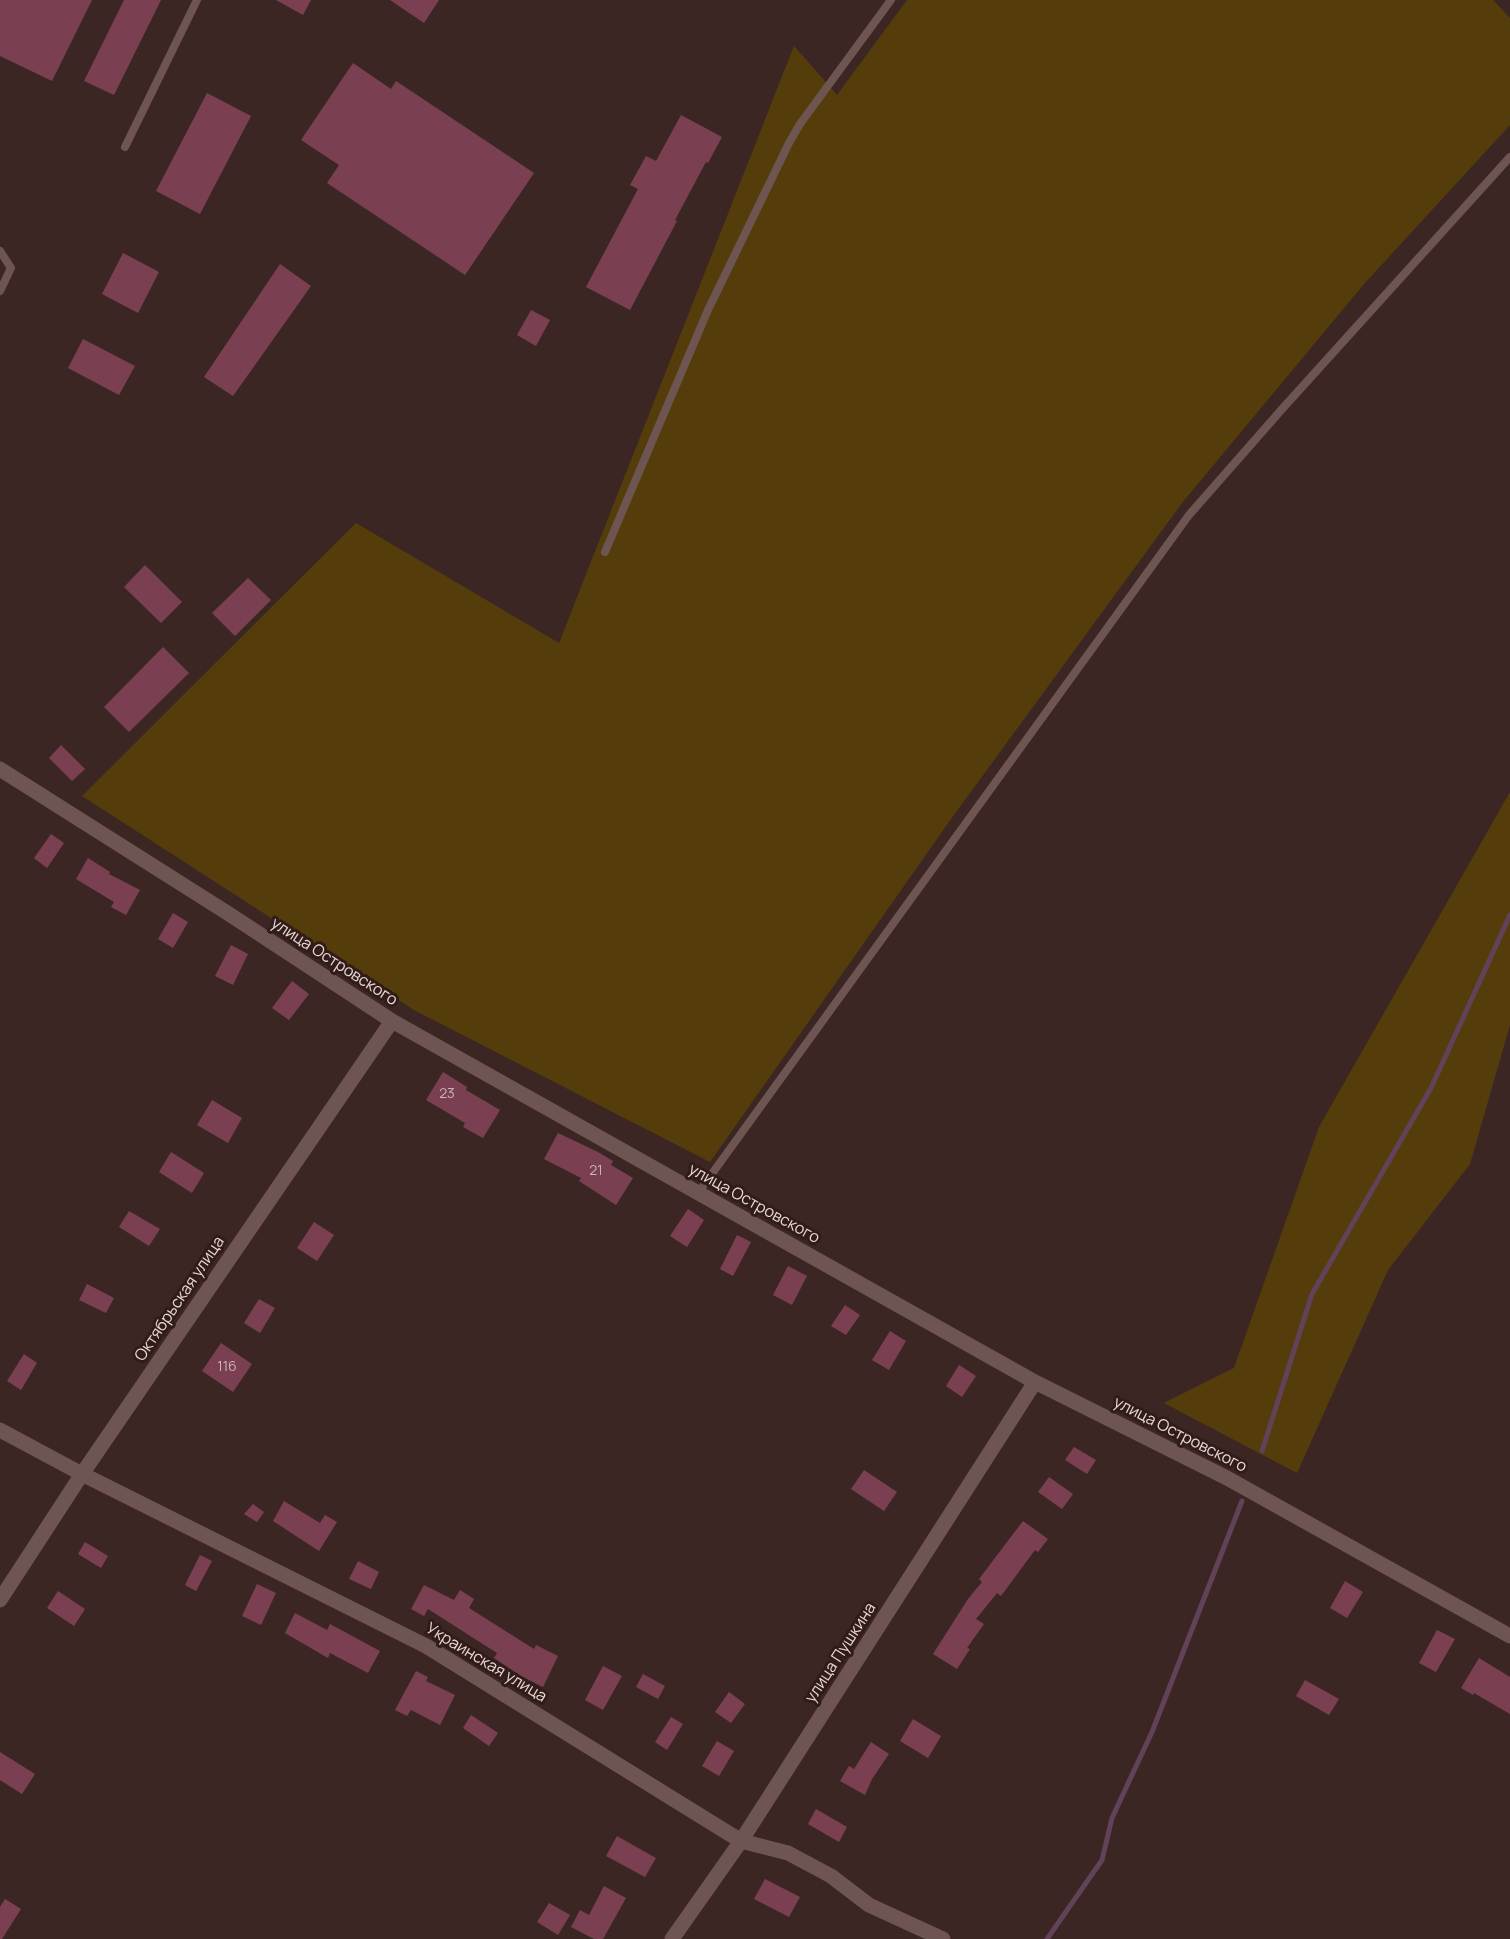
<!DOCTYPE html>
<html>
<head>
<meta charset="utf-8">
<style>
	body { margin:0 }
	canvas { display:block; background:#3c2623 }
</style>
</head>
<body>
<canvas width="1510" height="1939"></canvas>
<script>
const ctx = document.querySelector('canvas').getContext('2d');
ctx.lineJoin = 'round';
function fill(path, color) {
  ctx.fillStyle = color;
  ctx.fill(path, 'evenodd');
}
function shape(rows) {
  const path = new Path2D();
  for (const r of rows) {
    path.moveTo(r[0], r[1]);
    for (let i = 2; i < r.length; i += 2) path.lineTo(r[i], r[i + 1]);
  }
  return path;
}
function trace(path, color, width, dash) {
  ctx.strokeStyle = color;
  ctx.lineWidth = width;
  ctx.lineCap = dash ? 'butt' : 'round';
  ctx.setLineDash(dash || []);
  ctx.stroke(path);
}
function write(font, color, halo, rows, align = 'center') {
  ctx.font = font + ' Manrope,sans-serif';
  ctx.lineWidth = 6;
  ctx.setLineDash([]);
  ctx.textBaseline = 'middle';
  ctx.strokeStyle = halo;
  ctx.fillStyle = color;
  for (const [text, x, y, turn = 0] of rows) {
    ctx.save();
    ctx.translate(x, y);
    ctx.rotate((+turn || 0) * Math.PI / 180);
    ctx.textAlign = isNaN(turn) ? turn : align;
    if (halo) ctx.strokeText(text, 0, 0);
    ctx.fillText(text, 0, 0);
    ctx.restore();
  }
}
fill(shape([
	[907,0,1493,0,1510,18,1510,125,1364,284,1182,503,951,819,710,1162,414,1010,82,796,356,523,559,643,794,46,837,95],
	[1510,792,1510,1025,1470,1164,1388,1270,1297,1473,1164,1403,1234,1368,1319,1127]
]), '#543d0b');
trace(shape([
	[1262,1451,1312,1294,1431,1088,1510,915],
	[1047,1939,1102,1860,1112,1818,1152,1732,1242,1501]
]), '#624259', 5);
fill(shape([
	[0,0,92,0,52,81,0,56],
	[124,0,161,0,114,95,84,81],
	[276,0,311,0,303,15],
	[390,0,439,0,424,23],
	[353,63,391,89,396,81,534,173,465,275,327,183,339,165,301,140],
	[207,93,251,116,200,214,156,191],
	[681,115,722,137,708,163,706,162,675,220,677,221,630,310,586,287,638,189,630,185,646,156,656,161],
	[123,253,159,272,138,313,102,294],
	[280,264,311,286,233,396,204,377],
	[531,310,550,320,536,346,517,335],
	[83,339,135,366,119,395,68,368],
	[145,565,182,602,161,623,124,587],
	[248,578,271,600,235,636,212,613],
	[163,647,189,673,129,732,104,707],
	[61,745,85,769,72,781,49,758],
	[51,834,64,843,47,868,34,858],
	[88,858,110,872,109,874,140,890,126,915,111,907,114,902,76,879],
	[173,913,188,922,173,948,158,939],
	[231,945,248,954,233,985,215,976],
	[292,981,309,994,289,1020,272,1008],
	[443,1072,467,1087,466,1090,500,1110,483,1138,463,1127,465,1123,426,1100],
	[212,1100,242,1118,228,1143,197,1125],
	[558,1133,598,1152,613,1161,611,1165,633,1178,616,1205,579,1181,581,1178,544,1159],
	[171,1152,204,1173,192,1193,159,1172],
	[688,1209,704,1220,687,1247,670,1236],
	[129,1211,160,1229,149,1246,119,1227],
	[314,1222,334,1235,317,1261,297,1248],
	[737,1235,751,1242,733,1276,720,1269],
	[788,1266,807,1276,792,1305,773,1295],
	[87,1284,114,1298,106,1313,79,1300],
	[259,1299,275,1308,260,1333,244,1323],
	[845,1305,860,1315,846,1335,831,1326],
	[890,1331,906,1341,889,1370,872,1360],
	[221,1343,252,1364,233,1392,202,1371],
	[24,1354,37,1363,21,1390,7,1381],
	[959,1365,976,1376,962,1397,946,1386],
	[1074,1447,1096,1460,1087,1474,1065,1460],
	[864,1470,897,1492,884,1511,851,1489],
	[1049,1477,1073,1494,1062,1509,1038,1492],
	[284,1501,320,1523,325,1515,337,1522,319,1551,273,1521],
	[253,1504,264,1512,257,1522,244,1514],
	[1023,1521,1048,1539,1038,1552,1035,1550,1001,1596,997,1593,976,1619,984,1624,967,1648,970,1649,957,1669,933,1654,968,1599,982,1582,979,1579],
	[85,1542,108,1556,101,1568,78,1554],
	[200,1555,212,1561,196,1591,185,1585],
	[358,1561,379,1572,371,1589,349,1579],
	[1345,1581,1363,1592,1347,1618,1330,1608],
	[257,1584,276,1593,261,1625,242,1616],
	[424,1585,454,1600,460,1590,474,1599,469,1608,534,1649,536,1645,558,1656,543,1687,521,1676,494,1658,497,1653,428,1609,424,1616,411,1609],
	[58,1591,85,1609,74,1626,47,1608],
	[295,1613,327,1630,330,1624,380,1651,368,1673,330,1653,328,1658,285,1633],
	[1437,1630,1455,1639,1436,1672,1419,1663],
	[1479,1658,1510,1677,1510,1714,1474,1693,1473,1695,1461,1688],
	[603,1666,622,1676,603,1710,585,1700],
	[416,1671,428,1677,426,1681,455,1695,440,1725,411,1710,407,1716,395,1710],
	[643,1674,665,1686,658,1699,636,1687],
	[1305,1680,1339,1699,1329,1715,1296,1696],
	[729,1692,745,1704,731,1723,715,1712],
	[471,1715,498,1733,489,1746,463,1728],
	[671,1717,683,1724,667,1750,655,1742],
	[913,1719,941,1736,928,1758,900,1741],
	[717,1741,734,1751,719,1776,702,1766],
	[871,1742,889,1754,872,1779,865,1795,840,1781,849,1766,854,1769],
	[0,1752,35,1774,22,1794,0,1780],
	[816,1809,847,1827,839,1842,808,1824],
	[617,1836,656,1858,645,1877,606,1856],
	[765,1879,800,1897,789,1917,754,1899],
	[604,1886,626,1898,603,1939,594,1939,571,1927,580,1910,589,1915],
	[5,1899,21,1909,2,1939,0,1939,0,1907],
	[549,1903,570,1915,558,1935,537,1922]
]), '#7a4052');
trace(shape([
	[125,147,197,0],
	[0,251,11,268,0,291],
	[605,552,708,310,789,143,800,124,891,0],
	[698,1193,1189,515,1283,408,1510,157]
]), '#6e5551', 8);
trace(shape([
	[0,769,229,914,392,1021,1035,1382,1227,1478,1510,1636],
	[0,1430,82,1474,426,1646,741,1841,788,1853,831,1876,869,1905,943,1939],
	[0,1600,82,1474,392,1021],
	[672,1939,741,1841,1035,1382]
]), '#6e5551', 15);
write('14px', '#ccb3b5', null, [
	["23",447,1094],
	["21",596,1171],
	["116",227,1367]
]);
write('16px', '#e8d9d6', '#311c19', [
	["улица Островского",334,962,33],
	["улица Островского",754,1204,29],
	["Октябрьская улица",180,1299,-56],
	["улица Островского",1180,1435,27],
	["улица Пушкина",841,1653,-57],
	["Украинская улица",486,1663,31]
]);
</script>
</body>
</html>
